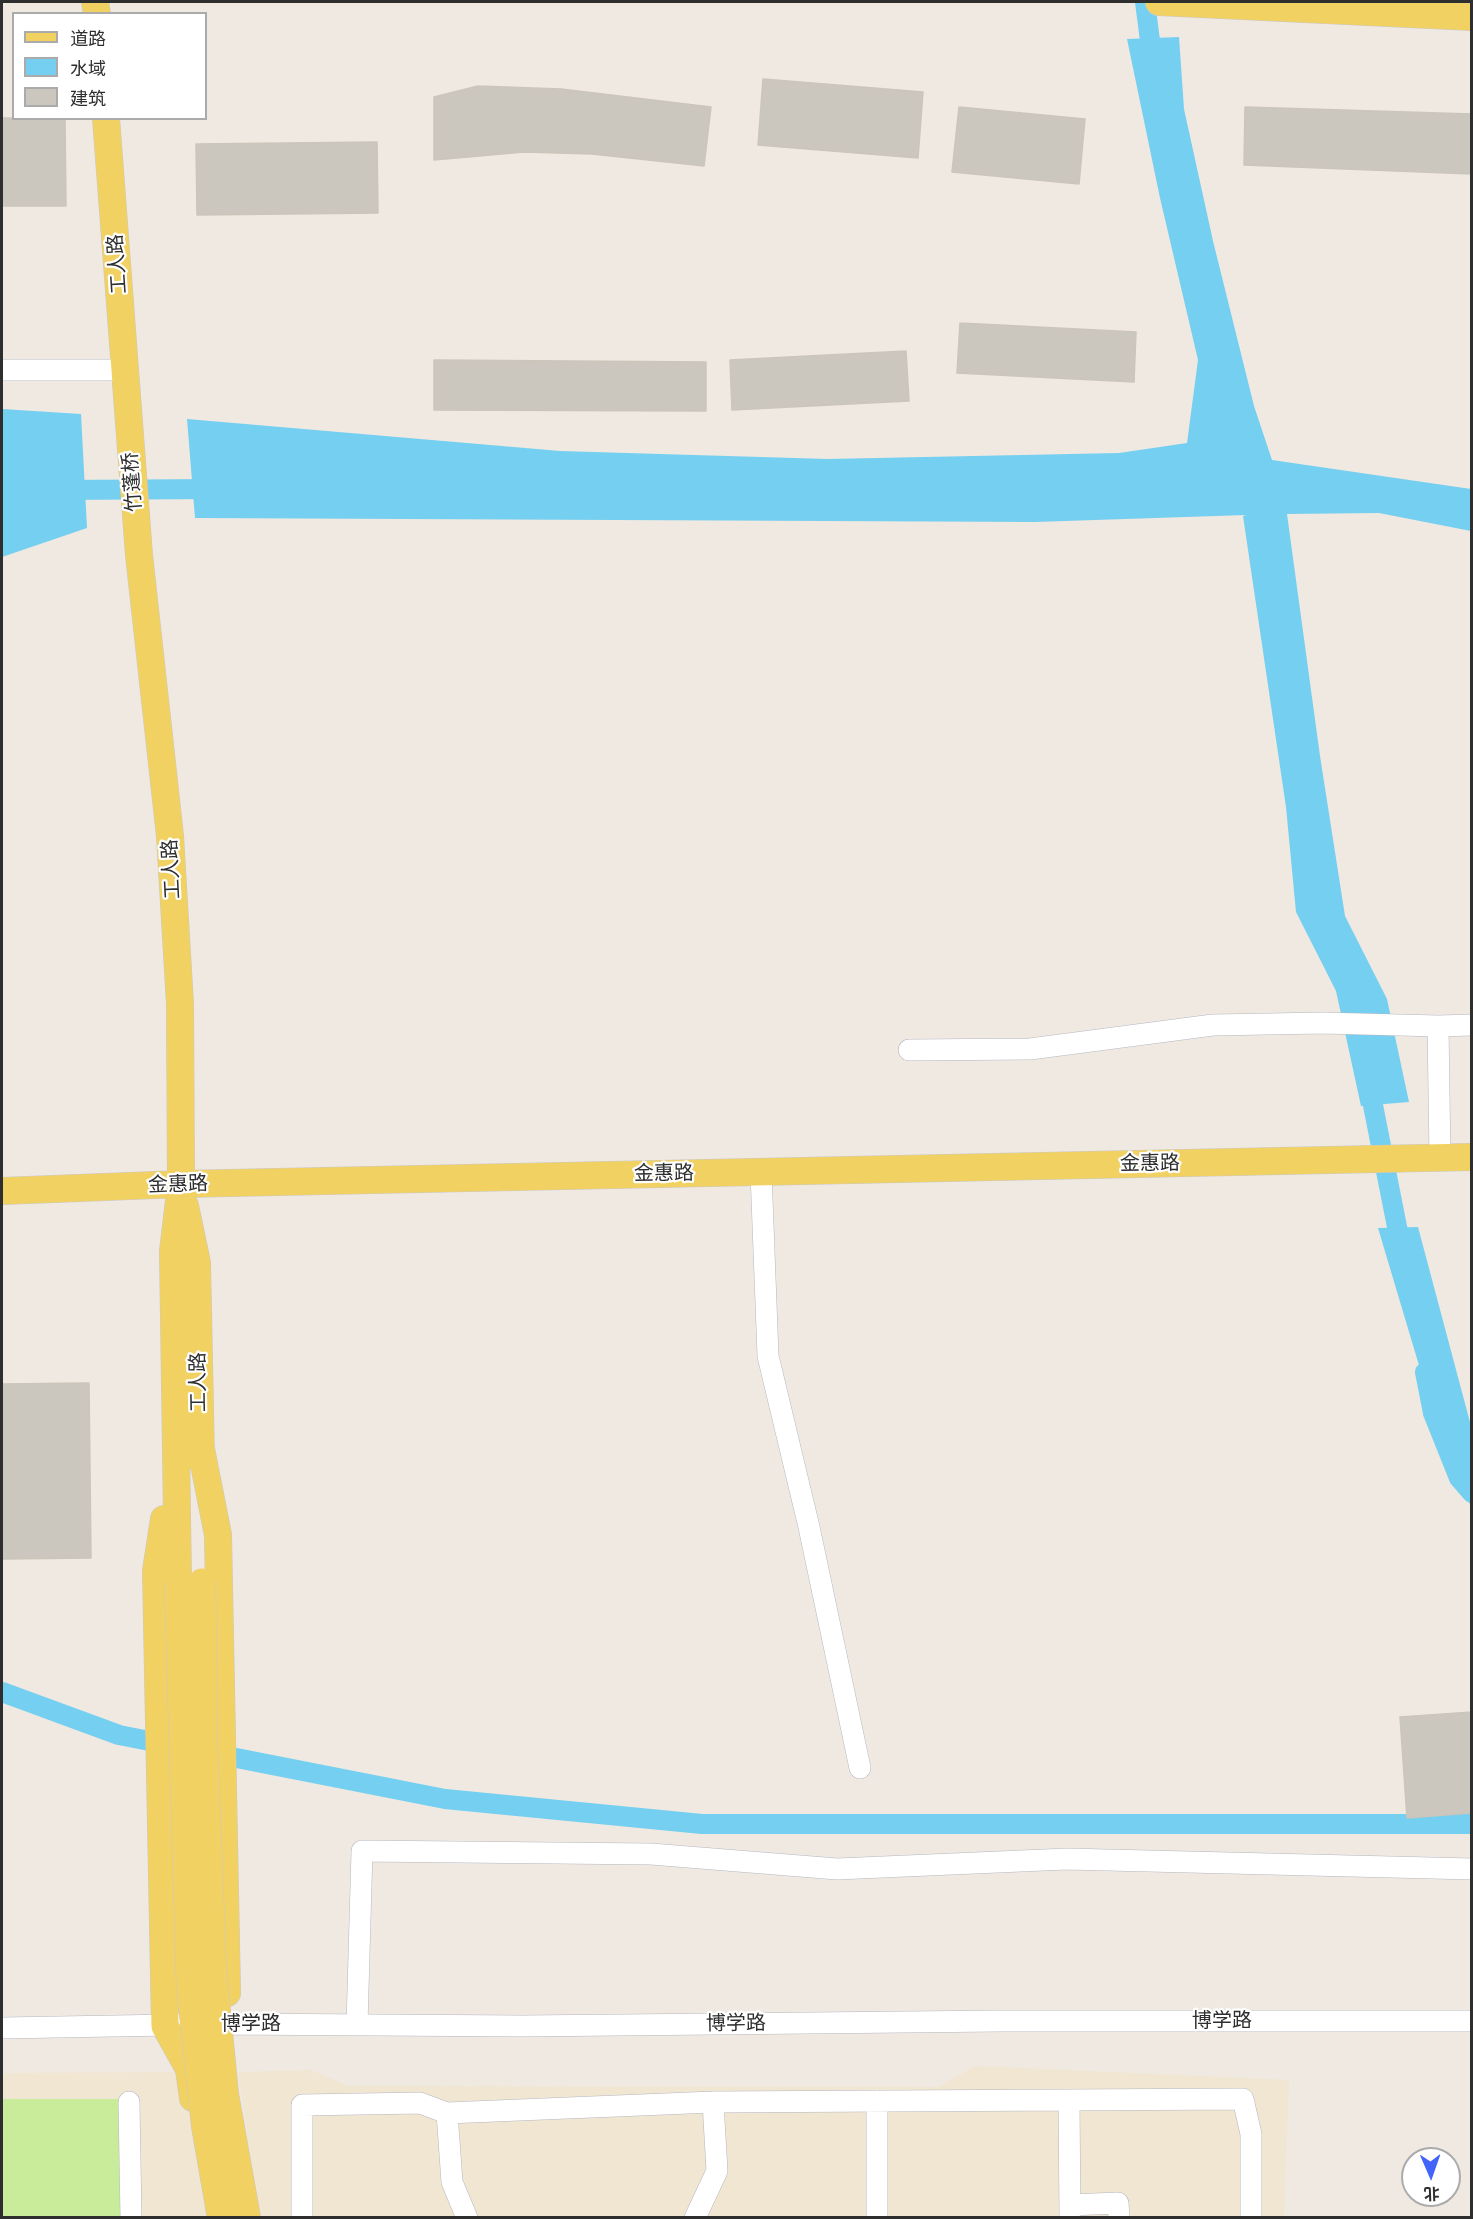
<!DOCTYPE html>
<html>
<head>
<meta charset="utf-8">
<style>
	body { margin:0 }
	#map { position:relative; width:1473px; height:2219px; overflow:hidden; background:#efe9e1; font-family:"Fira Sans Condensed","Noto Sans SC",sans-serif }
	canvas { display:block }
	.frame { position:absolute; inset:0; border:3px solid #2e2e2e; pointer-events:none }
	.legend { position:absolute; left:12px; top:12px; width:195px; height:108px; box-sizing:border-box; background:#fff; border:2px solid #ababab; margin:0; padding:8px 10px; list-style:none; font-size:18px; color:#2e2e2e }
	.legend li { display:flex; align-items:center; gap:12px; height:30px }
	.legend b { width:30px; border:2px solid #ababab }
	.north { position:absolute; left:1401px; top:2147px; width:60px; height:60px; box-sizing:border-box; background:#fff; border:2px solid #ababab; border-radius:50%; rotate:178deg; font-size:16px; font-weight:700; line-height:24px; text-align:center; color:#2e2e2e }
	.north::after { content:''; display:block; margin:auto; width:21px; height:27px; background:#4264fb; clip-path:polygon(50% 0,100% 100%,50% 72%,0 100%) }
</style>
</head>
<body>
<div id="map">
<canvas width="1473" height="2219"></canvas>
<div class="frame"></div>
<ul class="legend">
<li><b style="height:8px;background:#f2d163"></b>道路</li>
<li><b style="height:16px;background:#75cff0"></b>水域</li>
<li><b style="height:16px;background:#cbc7bf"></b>建筑</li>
</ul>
<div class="north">北</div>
</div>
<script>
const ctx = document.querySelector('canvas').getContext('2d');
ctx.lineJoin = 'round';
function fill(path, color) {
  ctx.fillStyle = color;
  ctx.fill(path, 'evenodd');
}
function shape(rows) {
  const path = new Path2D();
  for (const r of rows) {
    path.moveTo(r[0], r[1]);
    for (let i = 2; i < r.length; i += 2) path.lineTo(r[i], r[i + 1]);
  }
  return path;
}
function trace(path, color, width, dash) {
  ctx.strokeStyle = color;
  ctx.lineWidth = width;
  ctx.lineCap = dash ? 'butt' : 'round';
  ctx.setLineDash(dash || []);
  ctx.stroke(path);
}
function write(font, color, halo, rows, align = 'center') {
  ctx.font = font + ' "Fira Sans Condensed","Noto Sans SC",sans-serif';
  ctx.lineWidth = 4.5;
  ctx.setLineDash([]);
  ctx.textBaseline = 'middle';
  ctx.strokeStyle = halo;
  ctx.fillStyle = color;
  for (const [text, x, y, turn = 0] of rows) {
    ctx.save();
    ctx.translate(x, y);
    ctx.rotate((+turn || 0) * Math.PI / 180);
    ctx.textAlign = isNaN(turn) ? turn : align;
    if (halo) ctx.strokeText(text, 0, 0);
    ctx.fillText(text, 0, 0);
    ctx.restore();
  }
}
fill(shape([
	[975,2066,1289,2080,1284,2217,2,2217,2,2073,184,2072,199,2170,252,2166,238,2072,311,2070,348,2086,939,2087]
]), '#f0e6d1');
fill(shape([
	[2,2099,123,2099,124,2217,2,2217]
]), '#c9ec9a');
fill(shape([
	[1179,37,1184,109,1213,241,1254,406,1272,460,1471,489,1471,531,1379,513,1287,514,1320,756,1345,916,1387,999,1409,1102,1361,1106,1336,991,1296,912,1286,807,1243,516,1246,515,1035,522,195,518,187,419,560,451,828,459,1119,453,1187,443,1198,360,1160,198,1127,39],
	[2,409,81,414,87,528,2,557],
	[1418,1227,1471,1426,1471,1507,1459,1478,1418,1362,1378,1228]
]), '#75cff0');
trace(shape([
	[1145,2,1153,64],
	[58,490,218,489],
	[1368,1080,1402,1252],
	[1425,1372,1433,1413,1459,1478,1472,1493],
	[2,1692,119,1735,170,1745],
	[211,1753,445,1799,702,1824,1472,1824]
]), '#75cff0', 20);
const building = shape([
	[763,79,923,92,918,158,758,145,763,79],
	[478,86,561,89,711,107,704,166,592,154,524,152,434,160,434,97,478,86],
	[959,107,1085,119,1079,184,952,172,959,107],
	[1245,107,1472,114,1472,174,1244,165,1245,107],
	[2,118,65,118,66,206,2,206,2,118],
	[377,142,378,213,197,215,196,144,377,142],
	[960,323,1136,332,1134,382,957,373,960,323],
	[906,351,909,401,732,410,730,360,906,351],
	[434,360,706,362,706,411,434,410,434,360],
	[89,1383,91,1558,2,1559,2,1384,89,1383],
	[1472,1712,1472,1813,1407,1818,1400,1717,1472,1712]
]);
fill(building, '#cbc7bf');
trace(building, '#cbc5ba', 1.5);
const minor = shape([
	[2,370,125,370],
	[1438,1026,1472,1025],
	[909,1050,1030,1049,1213,1025,1323,1023,1438,1026,1440,1158],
	[761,1172,768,1356,809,1527,860,1768],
	[357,2025,362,1851,651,1854,837,1869,1067,1859,1472,1869],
	[2,2028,227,2024,523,2026,1000,2021,1472,2021],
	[1069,2100,1070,2218],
	[129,2102,131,2218],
	[447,2113,452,2182,467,2218],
	[1070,2205,1118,2203,1119,2218],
	[302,2218,302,2105,420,2103,447,2113,713,2102,1243,2099,1251,2134,1251,2218],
	[695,2218,717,2171,713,2102],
	[877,2218,877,2101]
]);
const major = shape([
	[95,2,97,14],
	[1159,2,1472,17],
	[106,118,139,555,170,836,180,1004,181,1184,173,1251,178,1582],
	[2,1191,181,1184,1472,1157],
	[185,1206,197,1263,201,1460],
	[200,1444,218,1535,227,1993],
	[164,1519,156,1571,165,2026,189,2069,193,2098]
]);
trace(minor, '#b4b7c1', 22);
trace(major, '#c9c9c9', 28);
trace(minor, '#fff', 21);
trace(major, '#f2d163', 27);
const majorBridge = shape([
	[178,1582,190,1986,205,2126,221,2218],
	[202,1582,204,1746,213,1971,225,2094,247,2218]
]);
trace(majorBridge, '#c9c9c9', 28, []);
trace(majorBridge, '#f2d163', 27);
write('20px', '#2e2e2e', '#fff', [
	["工人路",118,264,-94],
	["竹蓬桥",133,482,-94],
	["工人路",172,869,-93],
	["金惠路",1150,1164,-1],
	["金惠路",664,1174,-1],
	["金惠路",178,1185,-2],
	["工人路",199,1382,-91],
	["博学路",1222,2021],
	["博学路",251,2024],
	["博学路",736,2024,-1]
]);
</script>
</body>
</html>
